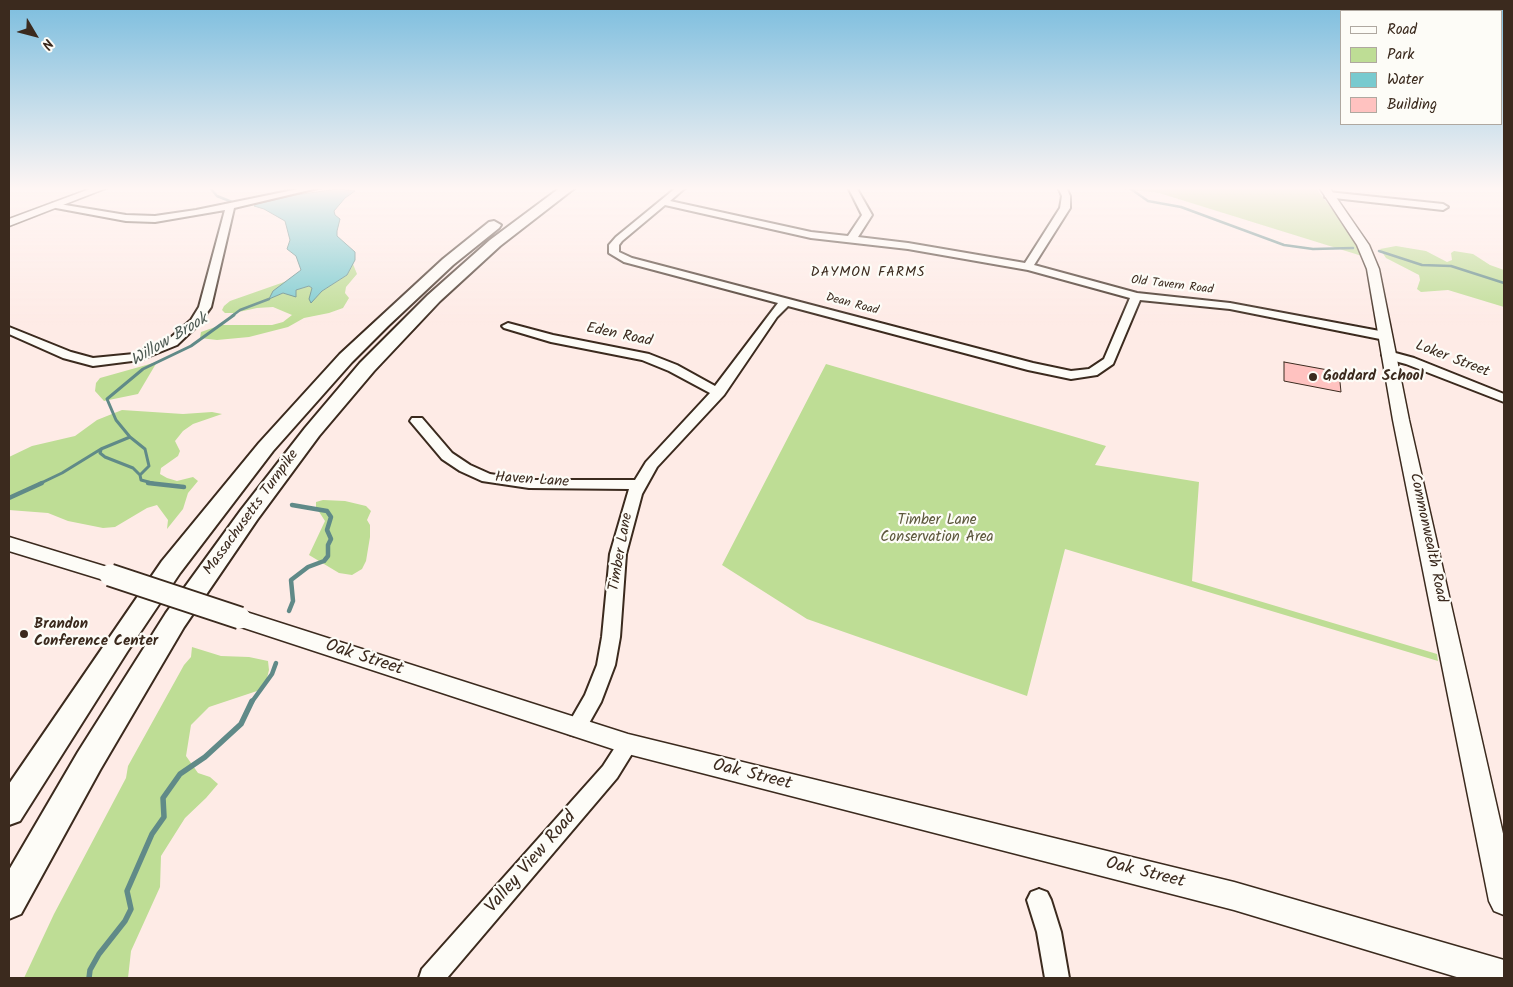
<!DOCTYPE html>
<html>
<head>
<meta charset="utf-8">
<style>
	body { margin:0 }
	#map { position:relative; width:1513px; height:987px; overflow:hidden; background:#feebe6; font-family:Kalam,sans-serif }
	canvas { display:block }
	.frame { position:absolute; inset:0; border:10px solid #3b2a1e; pointer-events:none }
	.legend { position:absolute; left:1340px; top:10px; width:162px; height:115px; box-sizing:border-box; background:#fdfcf7; border:1px solid #afa8a0; margin:0; padding:6px 9px; list-style:none; font-size:15px; color:#3b2a1e }
	.legend li { display:flex; align-items:center; gap:10px; height:25px }
	.legend b { width:25px; border:1px solid #afa8a0 }
	.north { position:absolute; left:10px; top:10px; width:50px; height:50px; -webkit-text-stroke:4px #fdfcf7; paint-order:stroke; rotate:127deg; font-size:14px; font-weight:700; line-height:20px; text-align:center; color:#3b2a1e }
	.north::after { content:''; display:block; margin:auto; width:18px; height:22px; background:#3b2a1e; clip-path:polygon(50% 0,100% 100%,50% 72%,0 100%) }
</style>
</head>
<body>
<div id="map">
<canvas width="1513" height="987"></canvas>
<div class="frame"></div>
<ul class="legend">
<li><b style="height:6px;background:#fdfcf7"></b>Road</li>
<li><b style="height:14px;background:#bedd95"></b>Park</li>
<li><b style="height:14px;background:#78cacf"></b>Water</li>
<li><b style="height:14px;background:#ffc2c0"></b>Building</li>
</ul>
<div class="north">N</div>
</div>
<script>
const ctx = document.querySelector('canvas').getContext('2d');
ctx.lineJoin = 'round';
function fill(path, color) {
  ctx.fillStyle = color;
  ctx.fill(path, 'evenodd');
}
function shape(rows) {
  const path = new Path2D();
  for (const r of rows) {
    path.moveTo(r[0], r[1]);
    for (let i = 2; i < r.length; i += 2) path.lineTo(r[i], r[i + 1]);
  }
  return path;
}
function trace(path, color, width, dash) {
  ctx.strokeStyle = color;
  ctx.lineWidth = width;
  ctx.lineCap = dash ? 'butt' : 'round';
  ctx.setLineDash(dash || []);
  ctx.stroke(path);
}
function write(font, color, halo, rows, align = 'center') {
  ctx.font = font + ' Kalam,sans-serif';
  ctx.lineWidth = 4.5;
  ctx.setLineDash([]);
  ctx.textBaseline = 'middle';
  ctx.strokeStyle = halo;
  ctx.fillStyle = color;
  for (const [text, x, y, turn = 0] of rows) {
    ctx.save();
    ctx.translate(x, y);
    ctx.rotate((+turn || 0) * Math.PI / 180);
    ctx.textAlign = isNaN(turn) ? turn : align;
    if (halo) ctx.strokeText(text, 0, 0);
    ctx.fillText(text, 0, 0);
    ctx.restore();
  }
}
fill(shape([
	[1123,187,1315,187,1355,239,1362,256,1159,193,1123,189],
	[1396,246,1426,251,1447,262,1452,260,1451,253,1454,251,1473,254,1490,265,1504,270,1504,307,1448,290,1421,292,1417,289,1420,280,1419,275,1386,258,1380,249],
	[353,264,357,274,346,287,345,293,349,298,343,308,329,313,304,318,288,327,249,337,217,340,200,338,201,332,221,325,272,325,283,322,292,315,273,307,257,308,234,313,225,313,222,310,224,306,230,301,287,281,279,287,269,299,283,293,296,296,296,290,309,286,312,288,311,303,322,291,347,275],
	[157,362,138,394,104,401,95,391,96,383,100,378],
	[826,364,1106,446,1095,465,1199,482,1192,581,1437,654,1438,661,1065,549,1027,696,807,619,722,565],
	[122,410,183,414,212,412,222,414,193,424,183,431,175,441,180,451,178,456,161,468,160,474,167,478,177,481,193,477,198,481,188,493,183,509,167,529,168,520,157,505,147,508,115,527,103,528,68,521,48,513,9,510,9,457,32,446,75,436,97,420],
	[323,500,345,501,366,506,371,511,367,520,370,525,370,537,366,561,362,569,352,575,339,573,309,555,325,521,316,507,316,502],
	[192,647,221,656,249,657,268,661,269,670,266,682,260,690,209,707,191,725,186,756,198,773,210,777,218,784,206,798,185,818,161,856,160,887,131,951,128,978,24,978,54,914,126,778,128,766,184,665,191,657]
]), '#bedd95');
const water = shape([
	[338,189,355,191,345,198,334,211,335,215,340,219,337,231,337,236,355,252,355,260,347,275,322,291,311,303,309,299,312,288,309,286,296,290,296,297,283,293,269,299,273,291,301,270,296,256,287,249,290,240,285,221,264,209,254,206,257,204,295,195,338,189]
]);
fill(water, '#78cacf');
trace(water, '#608a88', 1);
trace(shape([
	[215,187,211,189,217,196,232,202],
	[1128,187,1148,201,1181,207,1284,245,1313,249,1353,248],
	[1379,251,1422,265,1451,266,1504,283],
	[232,316,240,310,269,299]
]), '#608a88', 2.5);
trace(shape([
	[101,450,100,453,105,457,133,468,140,475],
	[39,484,62,473,101,449,130,437],
	[156,484,141,480,140,475,149,466,145,449,130,437,116,420,107,399,143,369,191,346,234,315]
]), '#608a88', 3);
trace(shape([
	[148,483,184,487],
	[9,498,42,483],
	[289,611,293,601,291,580,308,567,324,561,328,556,328,545,331,539,327,530,331,517,327,511,292,505],
	[251,703,272,674,276,663]
]), '#608a88', 4.5);
trace(shape([
	[89,978,90,970,99,954,125,921,131,909,127,891,152,834,164,817,163,798,180,774,205,757,241,724,252,701]
]), '#608a88', 5.5);
const building = shape([
	[1284,362,1339,372,1341,392,1284,381,1284,362]
]);
fill(building, '#ffc2c0');
trace(building, '#3b2a1e', 1);
const minor = shape([
	[308,187,322,187,234,208,211,307,199,324,177,345,140,360,93,366,63,358,9,334,9,327,71,352,93,358,134,354,169,339,191,320,199,307,225,210,155,222,126,221,56,208,51,205,53,203,126,215,155,216,196,210,308,187],
	[677,187,686,187,670,201,811,232,848,236,862,215,848,187,856,187,872,215,858,237,908,243,1025,263,1060,208,1062,196,1058,187,1066,187,1070,196,1070,208,1034,265,1137,293,1230,303,1385,332,1391,336,1385,340,1230,309,1140,300,1113,364,1097,375,1071,379,1028,370,788,306,777,317,724,395,657,467,642,494,626,554,620,637,615,665,601,702,583,734,576,736,569,734,566,728,585,695,597,665,602,637,610,554,629,489,529,488,482,481,460,471,442,459,410,421,412,418,422,418,452,453,470,465,490,474,529,480,635,480,646,462,710,393,669,371,642,360,551,342,504,328,502,326,508,323,553,335,649,354,677,365,715,386,778,303,624,262,609,253,609,245,616,237,677,187],
	[665,205,811,238,908,249,1028,270,1130,298,1104,359,1089,369,1071,371,1033,363,632,258,619,252,619,245,622,241,665,205],
	[1328,192,1443,204,1448,207,1443,210,1325,197,1325,193,1328,192],
	[1388,351,1414,358,1504,394,1504,402,1406,364,1384,358,1382,355,1384,352,1388,351],
	[628,736,635,738,638,744,617,778,447,978,419,978,422,969,603,766,621,738,628,736],
	[1039,889,1047,892,1051,900,1061,932,1069,978,1045,978,1037,932,1027,900,1031,892,1039,889]
]);
const major = shape([
	[95,187,109,187,9,226,9,219,95,187],
	[1319,187,1329,187,1369,245,1379,269,1409,420,1504,838,1504,915,1494,911,1489,901,1393,420,1367,269,1357,245,1319,187],
	[9,537,117,570,120,575,117,580,110,582,9,551,9,537],
	[240,610,628,734,1234,882,1504,960,1504,978,1460,978,1234,910,628,754,232,624,229,618,232,612,240,610]
]);
const highway = shape([
	[561,187,576,187,500,246,440,301,374,371,319,436,257,520,184,627,100,770,21,914,9,919,9,870,78,752,166,613,241,510,305,428,360,363,428,295,490,240,561,187],
	[494,221,501,225,499,228,453,265,388,326,352,362,273,451,180,573,127,652,20,821,9,825,9,784,162,561,259,443,340,354,443,259,489,222,494,221]
]);
trace(minor, '#3b2a1e', 4);
trace(major, '#3b2a1e', 3);
trace(highway, '#3b2a1e', 4);
fill(minor, '#fdfcf7');
fill(major, '#fdfcf7');
fill(highway, '#fdfcf7');
const majorBridge = shape([
	[110,575,240,618]
]);
trace(majorBridge, '#3b2a1e', 25, []);
trace(majorBridge, '#fdfcf7', 21);
const sky = ctx.createLinearGradient(0, 0, 0, 325);
sky.addColorStop(0, '#7bbdde');
sky.addColorStop(0.58, '#fff6f4');
sky.addColorStop(1, '#fff6f400');
ctx.fillStyle = sky;
ctx.fillRect(0, 0, 1513, 325);
for (const [x, y, r, color] of [
	[1313,377,5,"#3b2a1e"],
	[24,634,5,"#3b2a1e"]
]) {
  const dot = new Path2D();
  dot.arc(x, y, r, 0, 2 * Math.PI);
  ctx.fillStyle = color;
  ctx.fill(dot);
  trace(dot, '#fdfcf7', 2);
}
write('12px', '#3b2a1e', '#fdfcf7', [
	["Old Tavern Road",1172,286,7],
	["Dean Road",852,305,15]
]);
ctx.letterSpacing = '1px';
write('14px', '#3b2a1e', '#fdfcf7', [
	["DAYMON FARMS",868,274]
]);
ctx.letterSpacing = '0px';
write('15px', '#3b2a1e', '#fdfcf7', [
	["Eden Road",619,336,12],
	["Loker Street",1452,360,21],
	["Haven Lane",532,481,4],
	["Massachusetts Turnpike",252,513,-54],
	["Commonwealth Road",1427,538,78],
	["Timber Lane",622,552,-80]
]);
write('bold 15px', '#3b2a1e', '#fdfcf7', [
	["Goddard School",1323,377],
	["Brandon",34,625],
	["Conference Center",34,642]
], 'left');
write('15px', '#5c573c', '#fdfcf7', [
	["Timber Lane",937,521],
	["Conservation Area",937,538]
]);
write('italic 16px', '#4d5a53', '#fdfcf7', [
	["Willow Brook",170,341,-31]
]);
write('18px', '#3b2a1e', '#fdfcf7', [
	["Oak Street",364,659,18],
	["Oak Street",752,776,14],
	["Valley View Road",532,863,-49],
	["Oak Street",1145,874,14]
]);
</script>
</body>
</html>
